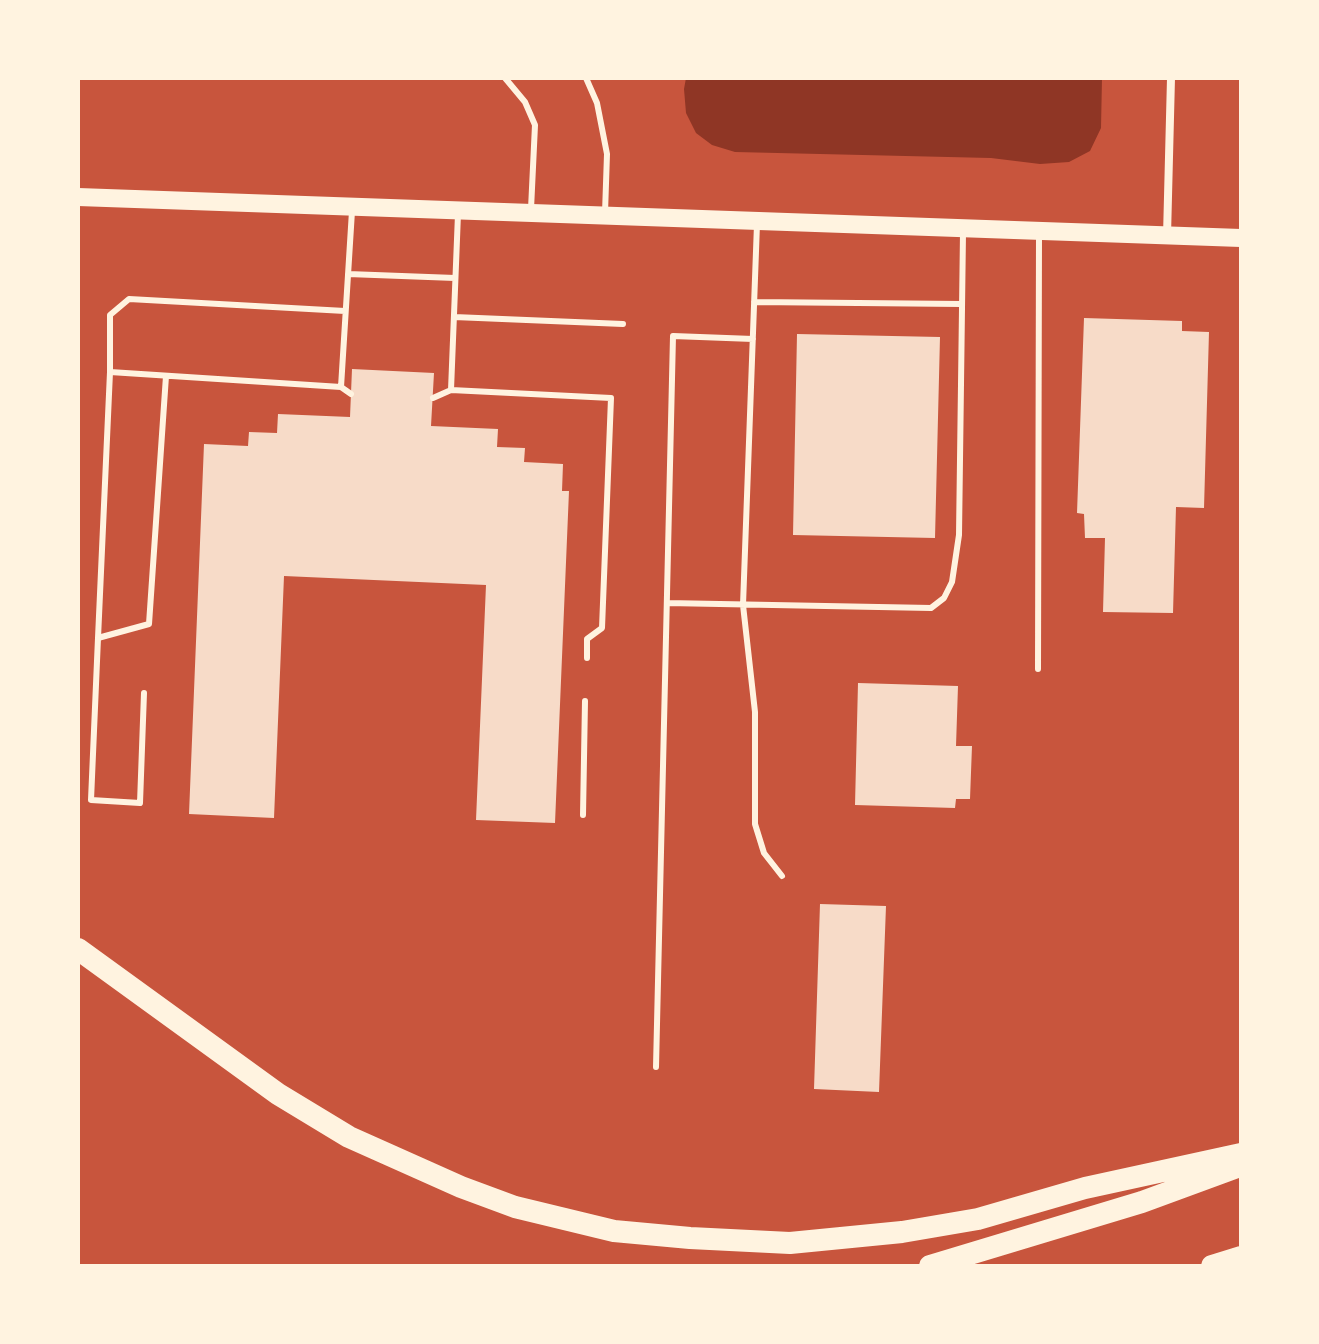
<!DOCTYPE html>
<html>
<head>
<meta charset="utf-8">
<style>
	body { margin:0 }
	#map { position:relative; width:1319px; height:1344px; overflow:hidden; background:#c8553d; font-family:Barlow,sans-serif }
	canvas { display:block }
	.frame { position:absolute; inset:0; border:80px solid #fff3e0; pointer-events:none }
</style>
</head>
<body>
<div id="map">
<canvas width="1319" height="1344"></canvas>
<div class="frame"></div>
</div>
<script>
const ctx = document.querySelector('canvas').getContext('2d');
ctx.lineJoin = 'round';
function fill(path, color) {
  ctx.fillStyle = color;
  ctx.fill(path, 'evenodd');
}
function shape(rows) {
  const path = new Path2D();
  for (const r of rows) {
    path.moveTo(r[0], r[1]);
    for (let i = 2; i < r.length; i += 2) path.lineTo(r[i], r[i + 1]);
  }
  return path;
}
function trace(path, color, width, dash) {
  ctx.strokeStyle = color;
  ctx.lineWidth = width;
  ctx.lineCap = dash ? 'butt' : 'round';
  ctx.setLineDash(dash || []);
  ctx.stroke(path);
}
fill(shape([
	[686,78,1102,78,1101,128,1090,151,1069,162,1040,164,991,158,735,152,712,145,696,133,686,113,684,89]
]), '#8f3625');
fill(shape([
	[1084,318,1182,321,1182,331,1209,332,1204,508,1176,507,1173,613,1103,612,1105,538,1085,538,1084,514,1077,513],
	[797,334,940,337,935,538,793,535],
	[352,369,434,373,431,426,498,429,497,447,525,448,524,462,563,464,562,491,569,491,555,823,476,820,486,585,284,576,274,818,189,814,204,444,248,446,249,432,277,433,278,414,350,417],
	[858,683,958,686,956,746,972,746,970,799,956,799,955,808,855,805],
	[820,904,886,906,879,1092,814,1089]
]), '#f7dbc8');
trace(shape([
	[505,78,525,102,535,125,531,209],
	[586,78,597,103,607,154,605,213],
	[757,224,743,605,755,712,755,824,764,853,782,876],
	[348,274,455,278],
	[754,302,962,304],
	[345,311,129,299,110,315,110,372,341,387,351,394],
	[454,317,623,324],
	[110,372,98,638,149,624,166,376],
	[341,387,352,211],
	[451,390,458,214],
	[433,398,451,390,611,398,602,628,587,639,587,658],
	[667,603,931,608,944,598,952,582,959,535,963,233],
	[98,638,91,800,140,803,144,693],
	[1038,669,1039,235],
	[583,815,585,701],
	[656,1067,673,336,753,339]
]), '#fff3e0', 6);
trace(shape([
	[1167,236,1171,78]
]), '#fff3e0', 8);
trace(shape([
	[78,197,1241,238]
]), '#fff3e0', 18);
trace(shape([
	[78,949,278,1094,349,1137,461,1187,515,1207,614,1231,690,1238,790,1243,902,1232,978,1219,1085,1188,1241,1154],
	[930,1266,1142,1202,1240,1166],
	[1212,1266,1241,1257]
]), '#fff3e0', 22);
</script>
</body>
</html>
